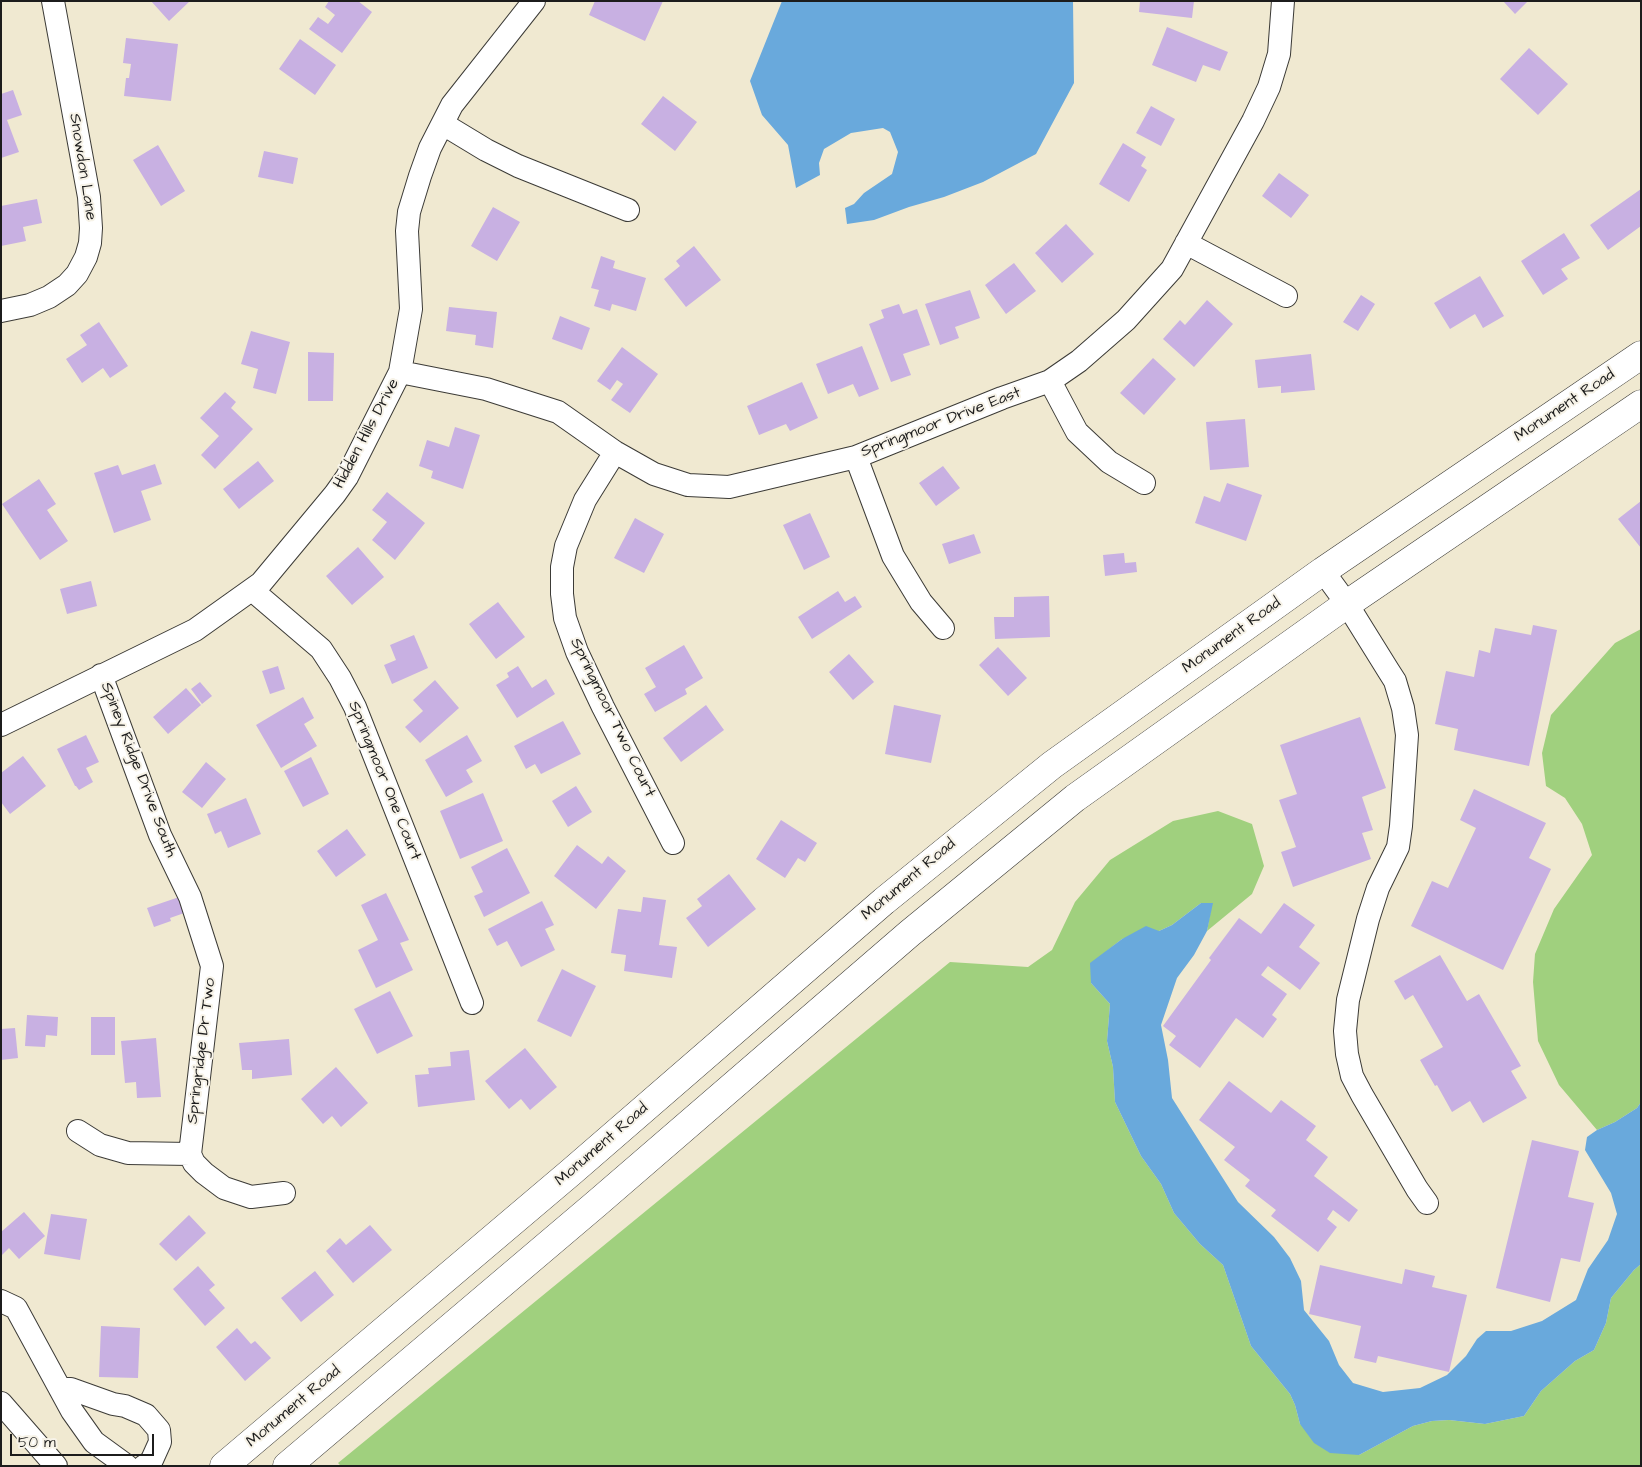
<!DOCTYPE html>
<html>
<head>
<meta charset="utf-8">
<style>
	body { margin:0 }
	#map { position:relative; width:1642px; height:1467px; overflow:hidden; background:#f0e9d1; font-family:"Architects Daughter",sans-serif }
	canvas { display:block }
	.frame { position:absolute; inset:0; border:2px solid #1c1c1c; pointer-events:none }
	.scale { position:absolute; left:10px; top:1434px; width:144px; height:22px; box-sizing:border-box; border:2px solid #1c1c1c; border-top:0; padding-left:6px; font-size:15px; line-height:18px; white-space:nowrap; color:#1c1c1c; -webkit-text-stroke:4px #f7f3e8; paint-order:stroke }
</style>
</head>
<body>
<div id="map">
<canvas width="1642" height="1467"></canvas>
<div class="frame"></div>
<div class="scale">50 m</div>
</div>
<script>
const ctx = document.querySelector('canvas').getContext('2d');
ctx.lineJoin = 'round';
function fill(path, color) {
  ctx.fillStyle = color;
  ctx.fill(path, 'evenodd');
}
function shape(rows) {
  const path = new Path2D();
  for (const r of rows) {
    path.moveTo(r[0], r[1]);
    for (let i = 2; i < r.length; i += 2) path.lineTo(r[i], r[i + 1]);
  }
  return path;
}
function trace(path, color, width, dash) {
  ctx.strokeStyle = color;
  ctx.lineWidth = width;
  ctx.lineCap = dash ? 'butt' : 'round';
  ctx.setLineDash(dash || []);
  ctx.stroke(path);
}
function write(font, color, halo, rows, align = 'center') {
  ctx.font = font + ' "Architects Daughter",sans-serif';
  ctx.lineWidth = 4;
  ctx.setLineDash([]);
  ctx.textBaseline = 'middle';
  ctx.strokeStyle = halo;
  ctx.fillStyle = color;
  for (const [text, x, y, turn = 0] of rows) {
    ctx.save();
    ctx.translate(x, y);
    ctx.rotate((+turn || 0) * Math.PI / 180);
    ctx.textAlign = isNaN(turn) ? turn : align;
    if (halo) ctx.strokeText(text, 0, 0);
    ctx.fillText(text, 0, 0);
    ctx.restore();
  }
}
fill(shape([
	[1641,629,1641,1102,1637,1108,1615,1122,1597,1130,1559,1085,1538,1041,1533,982,1535,954,1554,909,1592,855,1582,824,1565,798,1546,786,1542,753,1551,715,1615,643],
	[1218,811,1252,824,1264,866,1252,894,1207,931,1212,903,1201,903,1172,925,1159,931,1122,939,1108,950,1091,983,1110,1004,1107,1041,1113,1067,1115,1102,1141,1156,1161,1184,1174,1213,1200,1244,1223,1265,1251,1346,1290,1394,1295,1405,1300,1424,1359,1455,1413,1426,1432,1421,1449,1420,1485,1424,1524,1416,1541,1391,1575,1361,1594,1350,1606,1323,1611,1298,1634,1270,1641,1264,1641,1466,341,1466,338,1463,950,962,1028,967,1052,950,1075,902,1110,860,1173,821]
]), '#a0d07e');
fill(shape([
	[782,1,1073,1,1074,83,1036,154,983,182,944,197,909,207,874,220,847,224,845,208,854,204,864,193,892,174,898,152,890,132,883,128,851,133,824,149,819,163,820,175,796,188,788,145,762,115,750,81],
	[1201,903,1213,903,1207,931,1194,955,1177,978,1161,1025,1168,1060,1172,1098,1238,1202,1274,1237,1290,1258,1301,1281,1304,1310,1329,1341,1339,1365,1353,1383,1383,1392,1420,1388,1447,1375,1466,1356,1477,1339,1486,1331,1511,1331,1542,1321,1576,1300,1588,1269,1608,1240,1617,1214,1611,1193,1585,1150,1587,1137,1597,1130,1615,1122,1637,1108,1641,1102,1641,1264,1634,1270,1611,1298,1606,1323,1594,1350,1575,1361,1541,1391,1524,1416,1485,1424,1449,1420,1432,1421,1413,1426,1359,1455,1330,1453,1314,1443,1300,1424,1295,1405,1290,1394,1251,1346,1223,1265,1200,1244,1174,1213,1161,1184,1141,1156,1115,1102,1113,1067,1107,1041,1110,1004,1091,983,1090,963,1122,939,1146,926,1159,931,1172,925]
]), '#69a9dc');
fill(shape([
	[151,1,190,1,169,21],
	[329,1,358,1,372,12,342,53,309,29,318,17,328,24,335,15,325,7],
	[595,1,617,2,663,1,645,41,589,15],
	[1140,1,1194,1,1192,18,1139,12],
	[1503,1,1528,1,1515,14],
	[1167,27,1228,52,1220,71,1203,65,1196,82,1152,65],
	[126,38,178,44,171,101,124,96,126,78,129,78,131,64,123,63],
	[300,39,336,65,315,95,279,69],
	[1529,48,1568,84,1538,115,1500,79],
	[13,90,22,115,7,120,19,152,1,158,1,94],
	[663,96,697,122,675,151,641,124],
	[1151,106,1175,119,1161,146,1136,133],
	[1123,143,1146,157,1141,166,1147,170,1129,202,1099,184],
	[158,145,185,191,161,206,133,160],
	[264,151,298,158,293,184,258,177],
	[1279,173,1309,195,1291,218,1262,196],
	[1641,189,1641,226,1608,250,1590,225],
	[37,199,42,223,23,227,26,241,1,246,1,206],
	[493,207,520,222,497,261,471,246],
	[1066,224,1094,254,1062,283,1035,253],
	[1564,233,1580,258,1561,269,1568,279,1543,295,1521,261],
	[694,246,721,280,686,307,664,279,680,266,676,261],
	[601,256,615,261,613,268,646,278,636,311,612,304,610,311,594,306,599,290,591,288],
	[1014,263,1036,291,1006,314,985,285],
	[1480,276,1504,316,1483,328,1475,314,1450,329,1434,303],
	[970,290,980,318,955,327,959,338,940,345,925,304],
	[1361,295,1375,304,1358,331,1343,322],
	[1207,300,1233,324,1194,367,1163,339,1180,320,1185,325],
	[899,304,903,314,917,309,930,345,903,354,911,375,891,382,869,324,884,318,881,310],
	[449,307,497,312,493,348,475,345,476,335,446,331],
	[560,316,590,328,582,350,552,339],
	[99,322,128,366,110,378,103,368,82,383,66,359,87,345,80,335],
	[251,331,290,342,276,394,253,388,258,369,241,364],
	[862,346,879,389,859,397,853,384,828,394,816,364],
	[622,347,658,374,630,413,611,400,623,384,617,380,610,390,597,381],
	[308,352,334,353,333,401,308,401],
	[1311,354,1315,390,1281,393,1281,386,1258,388,1255,360],
	[1153,358,1176,379,1144,415,1120,393],
	[802,382,818,418,790,431,786,424,759,435,747,406],
	[225,392,236,402,231,408,253,429,215,469,201,455,219,436,200,418],
	[1245,419,1249,467,1210,470,1206,422],
	[455,427,480,435,463,489,431,478,433,471,419,466,427,440,449,447],
	[258,461,274,481,239,509,223,489],
	[155,464,162,484,141,491,151,520,114,533,94,473,118,465,122,475],
	[943,466,960,488,936,506,919,483],
	[39,479,56,504,47,510,68,541,40,560,2,504],
	[1227,483,1262,495,1246,541,1195,523,1204,496,1220,502],
	[387,492,425,523,395,560,372,540,387,522,372,510],
	[1641,501,1641,548,1618,519],
	[810,513,830,557,804,570,783,525],
	[635,518,664,534,644,573,614,558],
	[974,534,981,553,949,564,942,544],
	[358,547,384,577,352,605,326,576],
	[1124,553,1125,563,1136,562,1137,572,1105,576,1103,555],
	[91,581,97,606,67,614,60,589],
	[838,591,845,602,855,596,862,607,812,639,798,617],
	[1049,596,1050,637,995,639,994,617,1014,617,1014,597],
	[498,602,525,637,496,659,469,624],
	[1533,625,1557,630,1529,766,1454,750,1458,729,1435,724,1446,671,1474,677,1479,650,1490,653,1495,628,1531,635],
	[414,635,428,668,392,684,384,665,396,660,390,645],
	[684,645,703,678,685,689,687,694,655,712,644,694,656,687,645,668],
	[998,647,1027,678,1008,696,979,665],
	[849,654,874,682,853,700,829,672],
	[278,666,285,689,270,694,262,671],
	[518,666,532,688,546,679,555,694,517,718,496,685,509,677,507,673],
	[435,680,459,708,420,743,405,727,423,711,413,700],
	[200,682,212,696,202,704,191,689],
	[186,688,201,705,168,734,153,717],
	[303,697,314,718,304,724,317,746,281,768,256,725],
	[706,705,724,730,681,762,663,738],
	[894,705,941,715,931,763,885,754],
	[1360,717,1386,788,1362,797,1373,830,1362,833,1371,859,1293,887,1281,852,1296,847,1279,800,1297,794,1280,745],
	[563,721,581,754,541,774,535,764,526,769,514,746],
	[86,735,99,762,86,768,93,782,79,790,76,786,75,786,57,749],
	[467,735,482,761,466,770,473,782,446,797,425,760],
	[23,756,46,786,10,814,1,802,1,773],
	[311,757,329,794,303,807,284,771],
	[206,762,226,779,202,808,182,792],
	[576,786,592,812,568,827,552,801],
	[1474,789,1546,823,1529,858,1551,869,1503,970,1411,926,1432,881,1448,888,1476,828,1460,820],
	[483,793,503,841,460,859,440,811],
	[246,798,261,834,228,848,221,831,215,834,207,814],
	[781,820,817,843,805,862,798,858,785,878,756,859],
	[347,829,366,855,336,877,317,851],
	[577,845,602,864,608,856,626,871,596,909,554,876],
	[507,848,530,893,484,917,474,896,483,892,471,867],
	[729,874,756,909,708,947,686,918,702,906,697,899],
	[386,893,409,940,400,943,413,970,376,988,358,950,378,940,361,905],
	[185,895,190,911,170,918,171,921,154,927,147,908],
	[643,897,666,900,659,945,677,947,672,978,624,971,626,955,611,953,618,909,641,912],
	[542,901,554,925,545,929,555,950,521,967,507,941,497,946,488,929],
	[1284,903,1315,925,1299,947,1320,963,1300,990,1268,966,1261,975,1287,994,1272,1015,1277,1019,1263,1038,1236,1018,1200,1068,1169,1045,1176,1036,1163,1026,1211,960,1209,958,1239,918,1261,934],
	[1440,955,1467,1001,1479,994,1521,1066,1511,1071,1527,1098,1483,1123,1470,1101,1452,1112,1437,1085,1435,1086,1420,1060,1443,1047,1413,995,1405,1000,1394,981],
	[562,969,596,986,571,1037,537,1021],
	[390,991,413,1036,377,1054,354,1009],
	[27,1015,58,1017,57,1036,46,1035,45,1047,25,1046],
	[91,1017,115,1017,115,1055,91,1055],
	[15,1028,18,1058,1,1060,1,1029],
	[156,1038,161,1097,137,1098,136,1082,125,1083,121,1041],
	[289,1039,292,1075,252,1079,252,1070,242,1070,239,1043],
	[525,1048,557,1087,530,1110,521,1099,509,1109,485,1081],
	[469,1050,475,1100,418,1107,415,1075,429,1074,428,1068,451,1066,450,1052],
	[336,1067,368,1103,341,1127,332,1116,323,1124,301,1099],
	[1229,1081,1271,1113,1281,1100,1316,1126,1306,1140,1328,1157,1314,1176,1358,1210,1349,1222,1333,1210,1327,1219,1337,1227,1318,1252,1271,1216,1276,1210,1245,1186,1250,1180,1224,1160,1235,1147,1199,1120],
	[1532,1140,1579,1151,1568,1197,1594,1203,1580,1262,1561,1258,1550,1302,1496,1288],
	[24,1212,45,1236,19,1259,9,1248,1,1256,1,1232],
	[51,1214,87,1219,80,1260,44,1254],
	[189,1215,206,1233,176,1261,159,1244],
	[370,1225,392,1250,353,1283,326,1251,340,1238,346,1245],
	[1320,1265,1402,1284,1405,1269,1435,1276,1432,1287,1467,1295,1449,1372,1378,1356,1376,1363,1354,1358,1361,1326,1309,1314],
	[198,1266,215,1285,209,1290,225,1308,205,1326,173,1289],
	[315,1271,334,1295,301,1322,281,1298],
	[101,1326,140,1328,138,1378,99,1377],
	[237,1328,251,1344,255,1341,271,1358,245,1381,216,1347]
]), '#c8b0e2');
const minor = shape([
	[443,124,486,150,518,166,628,210],
	[1186,243,1286,296],
	[1,311,30,305,49,297,67,285,77,274,86,257,90,243,91,228,89,197,53,1],
	[400,372,486,389,558,412,615,452,654,474,688,485,729,487,856,457,1002,398,1050,381,1079,361,1126,320,1172,269,1253,121,1269,87,1279,54,1283,1],
	[1050,381,1077,432,1109,462,1144,483],
	[615,452,585,500,566,546,562,567,562,594,565,618,577,652,603,707,673,843],
	[856,457,893,556,921,602,943,628],
	[1323,571,1347,604,1388,670,1395,681,1403,708,1407,735,1401,826,1398,847,1378,888,1368,919,1348,1000,1345,1031,1347,1054,1352,1076,1362,1095,1417,1189,1427,1203],
	[252,590,321,649,340,678,355,707,472,1003],
	[101,675,160,835,190,897,212,966,190,1154],
	[1,725,195,630,261,583,335,494,347,477,400,372,411,309,407,231,409,212,420,176,430,148,452,105,534,1],
	[78,1131,100,1145,128,1153,190,1154],
	[190,1154,194,1163,204,1173,224,1188,251,1197,284,1193],
	[1,1301,16,1308,72,1411,94,1442,127,1466],
	[60,1389,71,1389,113,1404,125,1406,146,1415,159,1430,160,1442,151,1462,144,1466],
	[1,1403,56,1466]
]);
const tertiary = shape([
	[224,1466,570,1173,884,901,1052,765,1323,571,1641,355],
	[287,1466,596,1204,910,933,1075,798,1347,604,1641,404]
]);
trace(minor, '#3c3b37', 24);
trace(tertiary, '#3c3b37', 29);
trace(minor, '#fff', 22);
trace(tertiary, '#fff', 28);
write('16px', '#1c1c1c', '#f7f3e8', [
	["Snowdon Lane",82,167,81],
	["Monument Road",1565,406,-34],
	["Springmoor Drive East",941,423,-21],
	["Hidden Hills Drive",367,434,-62],
	["Monument Road",1232,636,-36],
	["Springmoor Two Court",612,718,64],
	["Spiney Ridge Drive South",138,770,69],
	["Springmoor One Court",384,781,68],
	["Monument Road",909,880,-40],
	["Springridge Dr Two",202,1051,-83],
	["Monument Road",602,1145,-41],
	["Monument Road",294,1407,-40]
]);
</script>
</body>
</html>
